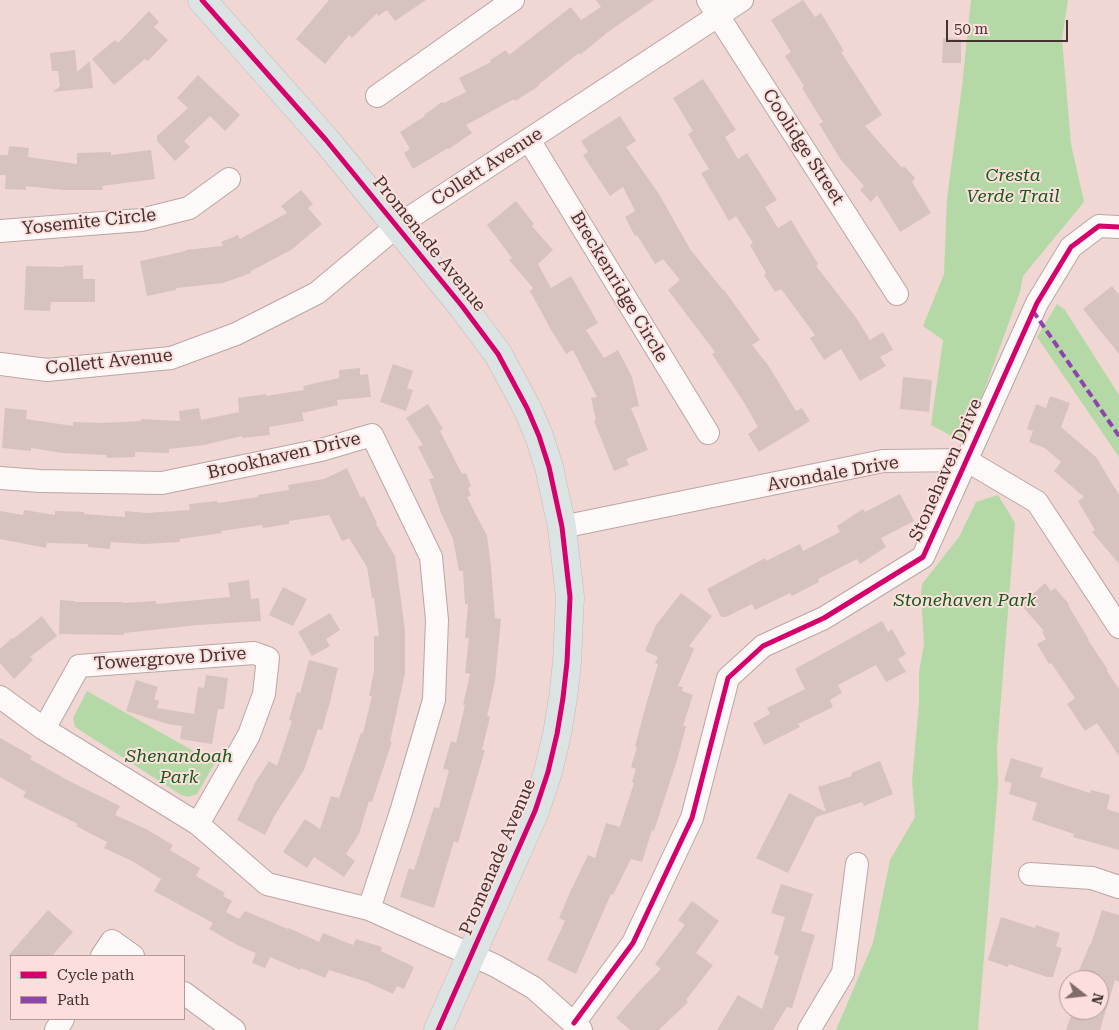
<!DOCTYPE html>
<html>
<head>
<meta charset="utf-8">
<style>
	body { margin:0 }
	#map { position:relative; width:1119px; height:1030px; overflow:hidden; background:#f0d7d4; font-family:"Roboto Serif",serif }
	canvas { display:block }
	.legend { position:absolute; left:10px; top:955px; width:175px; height:65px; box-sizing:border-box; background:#fcdfdc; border:1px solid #b29a97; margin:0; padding:6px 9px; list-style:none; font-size:15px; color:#443230 }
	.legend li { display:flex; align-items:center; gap:10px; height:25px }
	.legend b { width:25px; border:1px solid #b29a97 }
	.north { position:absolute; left:1059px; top:970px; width:50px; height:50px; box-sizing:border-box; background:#fcdfdc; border:1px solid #b29a97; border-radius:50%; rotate:106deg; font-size:14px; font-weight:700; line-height:20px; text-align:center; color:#443230 }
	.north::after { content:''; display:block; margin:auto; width:18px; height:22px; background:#806c69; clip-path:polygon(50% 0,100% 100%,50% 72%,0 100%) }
	.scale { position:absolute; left:946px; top:20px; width:122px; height:22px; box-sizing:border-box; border:2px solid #443230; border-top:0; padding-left:6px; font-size:15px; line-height:18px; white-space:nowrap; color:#443230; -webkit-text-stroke:4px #fcdfdc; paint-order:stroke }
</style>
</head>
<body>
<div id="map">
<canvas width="1119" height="1030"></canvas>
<ul class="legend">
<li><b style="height:6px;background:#d6006c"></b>Cycle path</li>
<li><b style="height:6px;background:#8e44ad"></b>Path</li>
</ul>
<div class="north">N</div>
<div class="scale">50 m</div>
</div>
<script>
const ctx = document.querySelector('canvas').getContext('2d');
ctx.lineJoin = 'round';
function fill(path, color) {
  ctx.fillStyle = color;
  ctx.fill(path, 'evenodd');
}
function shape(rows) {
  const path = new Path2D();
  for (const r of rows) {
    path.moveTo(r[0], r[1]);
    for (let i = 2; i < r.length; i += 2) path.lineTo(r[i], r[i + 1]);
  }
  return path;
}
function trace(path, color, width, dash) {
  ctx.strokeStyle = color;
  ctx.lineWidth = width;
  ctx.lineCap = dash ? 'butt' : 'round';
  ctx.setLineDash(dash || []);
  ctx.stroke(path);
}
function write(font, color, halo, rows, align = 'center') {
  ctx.font = font + ' "Roboto Serif",serif';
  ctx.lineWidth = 4;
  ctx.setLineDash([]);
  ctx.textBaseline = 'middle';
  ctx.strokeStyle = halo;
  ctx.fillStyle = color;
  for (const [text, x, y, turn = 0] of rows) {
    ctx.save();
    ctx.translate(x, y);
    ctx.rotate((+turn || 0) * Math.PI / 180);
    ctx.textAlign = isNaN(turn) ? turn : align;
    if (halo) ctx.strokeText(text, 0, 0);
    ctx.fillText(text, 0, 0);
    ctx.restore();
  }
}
fill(shape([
	[971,0,1068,0,1062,39,1071,144,1084,202,1023,276,1020,292,965,443,931,425,943,340,923,326,944,274,947,198,962,86],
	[1057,304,1065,310,1119,395,1119,457,1037,337],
	[998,495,1015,523,997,749,998,785,978,1030,836,1030,873,943,890,860,915,817,912,781,919,703,919,672,924,644,921,595,922,584,959,537,976,502],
	[87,691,215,763,197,794,188,797,181,795,75,727,73,718]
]), '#b4d9a7');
fill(shape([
	[329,0,426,0,395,21,387,10,378,16,377,13,352,38,349,35,325,64,296,39],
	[596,0,654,0,608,32,580,55,579,53,538,85,539,86,515,101,514,99,466,125,472,133,449,149,448,148,413,169,404,153,410,149,400,132,425,116,424,115,442,102,444,103,466,92,459,78,491,62,490,60,506,50,509,55,571,7,581,20,601,7],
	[803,0,815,17,821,13,844,51,841,52,882,115,865,126,902,168,904,166,915,178,912,182,931,213,900,232,877,195,871,202,860,190,864,186,841,160,819,124,823,122,802,88,804,86,785,56,791,52,771,20],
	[149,11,159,22,154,27,168,40,148,61,145,59,114,85,92,59,115,40,118,43],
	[943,38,961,39,961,63,942,63],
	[75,50,77,72,90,61,93,88,53,92,60,86,58,71,52,71,50,53],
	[198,75,240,115,225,131,210,116,184,141,190,147,175,161,157,141,157,136,188,108,177,98],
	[703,79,736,130,725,137,738,159,747,153,777,200,765,207,778,228,791,220,818,264,816,266,855,316,870,340,883,332,893,350,880,357,886,366,860,381,841,349,824,360,810,338,815,335,781,289,775,292,764,275,766,273,750,245,753,243,736,216,729,221,701,173,709,169,688,134,693,131,673,98],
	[620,116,636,141,626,147,659,194,690,249,723,290,724,290,760,340,752,345,768,365,796,411,802,408,810,421,759,452,748,434,758,427,745,404,712,354,715,352,668,290,680,280,663,259,655,264,637,235,635,236,625,217,635,211,623,187,610,196,583,155,588,152,581,141],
	[9,146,29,148,28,157,77,164,77,153,111,152,111,155,151,150,155,179,102,186,103,190,62,190,26,186,26,190,5,189,6,175,0,175,0,155,8,155],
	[301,190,313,204,308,208,322,224,291,250,251,271,251,273,223,283,176,288,176,290,147,296,140,261,186,251,185,250,223,246,221,242,238,235,240,239,287,213,281,206],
	[516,201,534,224,532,226,553,250,538,264,551,288,571,276,598,323,586,330,604,358,618,350,632,377,639,406,631,408,648,450,626,459,629,465,614,471,594,421,596,420,591,398,597,397,573,350,566,354,550,328,530,291,533,288,509,260,512,258,487,225],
	[83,265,83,279,95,279,95,302,51,302,50,311,24,310,26,266,64,267,64,266],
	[1112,286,1119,295,1119,354,1083,309],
	[393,364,413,371,407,388,413,390,406,411,380,402],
	[360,368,360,375,368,374,371,397,337,400,338,405,302,413,304,421,269,427,270,435,242,438,242,436,204,445,169,449,169,453,135,452,135,457,107,458,106,455,63,453,31,448,31,451,2,448,5,408,27,410,26,419,73,426,73,422,102,423,141,421,141,419,180,421,179,411,199,408,201,420,239,412,238,398,266,394,266,396,304,390,303,386,339,378,339,370],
	[903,377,932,380,929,412,900,409],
	[1050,396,1070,403,1061,427,1096,457,1119,495,1119,564,1092,532,1095,530,1078,501,1084,497,1054,471,1061,462,1045,448,1029,442,1033,431,1027,429,1036,404,1046,408],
	[428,404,443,429,440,431,462,474,466,473,471,486,468,488,471,496,467,497,487,536,491,566,495,618,501,619,495,681,487,716,490,717,482,750,485,750,458,843,454,841,434,908,400,897,409,868,414,870,434,807,439,808,449,770,443,769,451,741,456,743,465,705,463,705,470,674,465,673,469,638,465,638,468,604,465,604,463,571,459,571,453,539,441,513,429,479,434,478,418,447,423,445,406,418],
	[347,468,361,498,364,496,377,523,376,524,395,556,405,630,405,673,390,742,392,742,372,802,369,801,359,834,346,854,355,861,344,877,314,857,307,868,283,852,305,819,320,829,331,796,339,798,361,733,363,733,372,696,369,696,374,671,374,636,379,636,374,598,372,598,367,567,349,538,342,541,329,515,289,521,289,524,263,528,262,525,221,531,222,533,180,539,180,542,144,544,111,542,110,549,88,547,88,544,47,543,46,548,0,539,0,511,23,515,24,510,55,515,55,511,84,512,84,514,125,517,125,511,146,513,190,510,189,504,217,501,218,503,258,497,258,495,289,490,288,485,324,479],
	[900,494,914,521,881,538,886,547,860,564,857,559,818,579,819,582,792,596,790,593,755,610,752,604,726,617,721,617,707,589,765,558,766,561,800,544,803,551,840,532,837,526,863,509,865,512],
	[249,580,251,599,259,598,261,621,198,625,124,633,124,635,59,634,60,600,75,601,75,602,123,602,123,603,156,601,156,604,230,597,228,583],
	[1045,583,1051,591,1055,588,1069,604,1068,605,1089,640,1088,640,1108,670,1107,671,1119,689,1119,756,1097,723,1085,731,1067,704,1075,698,1051,663,1049,664,1037,644,1046,639,1042,632,1044,631,1021,605],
	[283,587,307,599,293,626,269,615],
	[681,593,712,616,689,646,694,649,678,686,683,687,682,691,693,695,683,726,686,726,678,757,654,831,652,830,642,862,631,859,613,895,611,894,576,974,547,960,565,921,559,918,571,890,588,855,595,858,606,823,620,827,634,783,632,782,636,769,631,767,637,747,635,746,646,705,658,664,655,663,658,657,645,651,656,625],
	[330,613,340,630,326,639,330,646,312,656,298,632],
	[42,616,57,636,30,657,33,660,14,679,0,663,0,649,12,638,13,639],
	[882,621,888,632,892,629,906,654,898,659,906,672,886,682,876,665,838,685,842,693,830,700,833,707,798,724,800,727,764,745,753,723,770,714,767,708,805,689,795,669],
	[309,660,338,668,330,702,322,730,318,729,304,770,275,815,265,835,237,820,254,786,253,786,269,761,277,766,292,721,289,720,297,692,300,693],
	[206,675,228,678,224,709,218,709,212,744,180,739,182,726,168,724,126,711,136,680,158,687,154,699,159,701,157,708,194,714,198,687,204,688],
	[0,738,32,756,30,759,71,782,120,806,115,815,146,829,173,845,170,850,200,868,196,876,225,893,223,896,232,901,226,912,239,919,245,911,288,929,289,928,319,942,323,933,353,945,356,939,382,947,381,951,414,967,404,989,397,986,393,994,367,982,329,970,325,978,301,968,300,970,270,957,265,968,252,963,256,953,239,946,209,929,213,923,154,891,161,879,132,861,104,848,107,842,76,826,78,824,23,797,26,792,0,777],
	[1011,758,1043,768,1040,777,1090,793,1091,790,1110,795,1107,809,1119,813,1119,850,1073,837,1074,834,1032,820,1037,803,1009,794,1012,783,1004,781],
	[880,761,893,794,864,806,862,802,816,817,788,873,756,858,789,793,826,812,818,787,852,776,851,773],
	[781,884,813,894,801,931,815,935,792,1008,787,1007,773,1030,717,1030,738,995,762,1009,779,956,774,954,785,917,771,913],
	[692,901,719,921,696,953,713,965,686,1000,688,1002,659,1030,630,1030,616,1018,642,988,661,969,655,964,685,925,678,920],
	[48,910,73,932,52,956,8,956],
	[1102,910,1119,915,1119,982,1115,980,1100,1030,1066,1030,1073,1010,1099,1010,1099,980,1089,980,1077,975,1090,944,1091,944],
	[1001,917,1035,928,1036,925,1060,933,1056,946,1062,948,1053,977,1047,977,1009,964,1008,967,988,960]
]), '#d6c3be');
const minor = shape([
	[708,0,897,294],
	[377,96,513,0],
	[529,140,708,433],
	[0,231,141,220,189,208,229,179],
	[0,364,47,370,171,358,236,334,317,293,397,226,742,0],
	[0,478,40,481,162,483,321,450,372,435,431,557,437,620,434,700,401,812,369,909],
	[562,527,883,461,966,460,1037,502,1119,627],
	[0,697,44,729,198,824,267,884,369,909,496,966,534,988,581,1030],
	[44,729,79,666,254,653,268,658,264,694,249,735,198,824],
	[1030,874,1092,878,1119,887],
	[102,956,112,941,133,956],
	[184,993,234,1030],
	[574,1023,633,943,692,818,728,678,763,646,824,618,923,557,1037,303,1071,247,1099,226,1119,227],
	[56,1030,63,1019],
	[809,1030,843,973,857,864]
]);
const major = shape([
	[202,0,326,140,462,306,498,354,527,408,539,436,549,467,562,527,570,597,567,662,563,698,557,734,548,772,535,811,438,1030]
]);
trace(minor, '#b9a6a4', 24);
trace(major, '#c6b9b7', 29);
trace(minor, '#fdf9f9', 22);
trace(major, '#dce3e3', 28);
trace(shape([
	[1033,311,1119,436]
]), '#8e44ad', 4, [8, 4]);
trace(shape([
	[202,0,326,140,462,306,498,354,527,408,539,436,549,467,562,527,570,597,567,662,563,698,557,734,548,772,535,811,438,1030],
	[574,1023,633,943,692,818,728,678,763,646,824,618,923,557,1037,303,1071,247,1099,226,1119,227]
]), '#d6006c', 5);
write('18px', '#443230', '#fcdfdc', [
	["Coolidge Street",803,147,57],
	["Collett Avenue",487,167,-33],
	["Yosemite Circle",89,222,-6],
	["Promenade Avenue",429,244,51],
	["Breckenridge Circle",619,287,59],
	["Collett Avenue",109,362,-6],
	["Brookhaven Drive",284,456,-13],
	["Stonehaven Drive",946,470,-66],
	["Avondale Drive",833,474,-10],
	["Towergrove Drive",170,659,-4],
	["Promenade Avenue",498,857,-67]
]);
write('italic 18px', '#145a19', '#fcdfdc', [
	["Cresta",1013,176],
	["Verde Trail",1013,197],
	["Stonehaven Park",965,601],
	["Shenandoah",179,757],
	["Park",179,778]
]);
</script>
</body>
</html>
